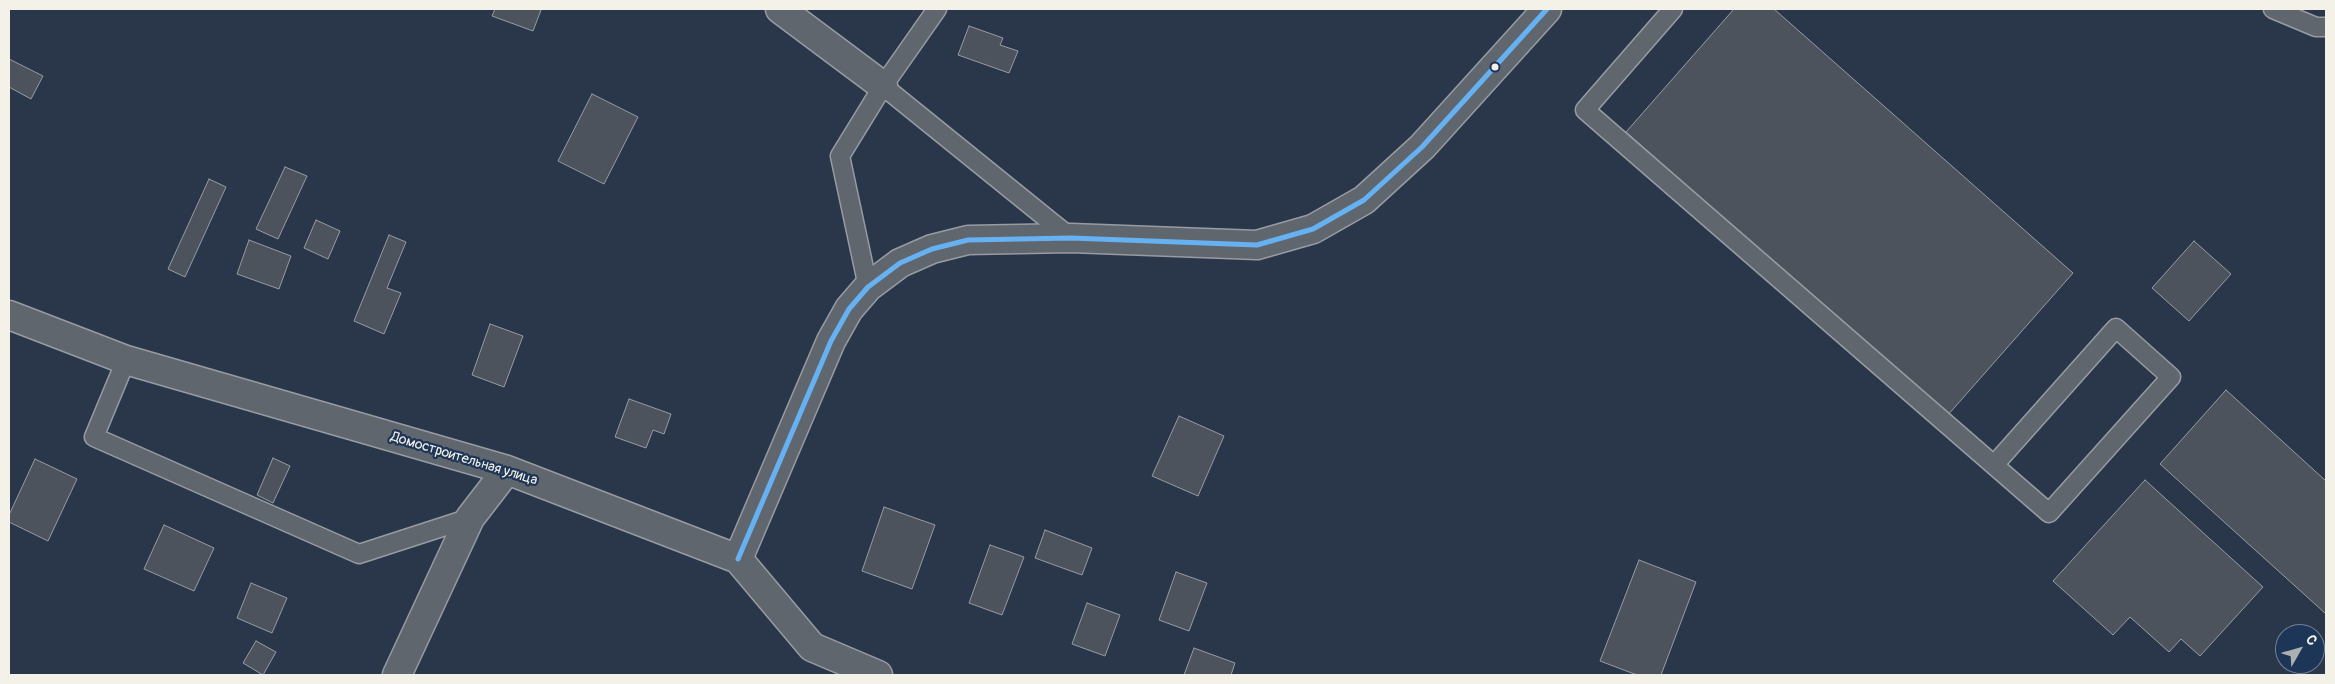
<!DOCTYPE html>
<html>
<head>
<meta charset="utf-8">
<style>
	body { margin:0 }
	#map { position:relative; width:2335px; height:684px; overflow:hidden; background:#2a374a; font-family:Pangolin,sans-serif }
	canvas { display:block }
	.frame { position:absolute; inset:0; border:10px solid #f4f1e8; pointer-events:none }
	.north { position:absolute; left:2275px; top:624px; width:50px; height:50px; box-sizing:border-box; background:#1d3557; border:1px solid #738091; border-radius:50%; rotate:52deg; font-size:14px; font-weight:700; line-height:20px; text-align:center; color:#f4f1e8 }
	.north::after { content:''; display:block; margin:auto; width:18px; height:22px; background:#adb0b1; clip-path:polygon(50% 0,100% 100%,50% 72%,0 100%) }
</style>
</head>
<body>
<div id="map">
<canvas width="2335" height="684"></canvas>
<div class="frame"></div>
<div class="north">С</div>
</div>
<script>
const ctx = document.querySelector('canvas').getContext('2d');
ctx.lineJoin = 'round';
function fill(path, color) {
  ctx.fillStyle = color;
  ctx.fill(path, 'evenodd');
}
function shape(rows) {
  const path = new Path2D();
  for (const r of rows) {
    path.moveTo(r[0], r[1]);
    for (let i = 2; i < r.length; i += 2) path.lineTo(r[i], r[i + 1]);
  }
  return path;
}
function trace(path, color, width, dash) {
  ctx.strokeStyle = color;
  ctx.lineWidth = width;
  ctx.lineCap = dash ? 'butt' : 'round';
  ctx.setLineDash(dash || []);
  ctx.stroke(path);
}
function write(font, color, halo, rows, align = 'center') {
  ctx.font = font + ' Pangolin,sans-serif';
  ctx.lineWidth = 4.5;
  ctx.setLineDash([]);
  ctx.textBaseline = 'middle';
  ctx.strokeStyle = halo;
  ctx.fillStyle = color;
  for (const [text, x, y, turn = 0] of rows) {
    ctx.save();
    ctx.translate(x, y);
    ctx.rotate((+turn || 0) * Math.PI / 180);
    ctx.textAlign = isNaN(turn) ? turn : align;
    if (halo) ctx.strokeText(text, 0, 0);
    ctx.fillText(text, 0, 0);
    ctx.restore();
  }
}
const building = shape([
	[495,9,536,9,541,10,533,31,492,16,495,9],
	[1734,9,1774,9,2073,273,1947,416,1626,132,1734,9],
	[969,26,1003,38,1000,45,1018,51,1009,73,958,55,969,26],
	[9,59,43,76,31,99,9,87,9,59],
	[592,94,638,117,604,184,558,161,592,94],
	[285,167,307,176,278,239,256,229,285,167],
	[209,179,226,187,185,277,168,269,209,179],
	[316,220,340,231,328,259,304,248,316,220],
	[389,235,406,242,387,288,401,293,384,334,354,321,389,235],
	[249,240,291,256,279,289,237,274,249,240],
	[2194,241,2231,274,2189,321,2152,288,2194,241],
	[490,324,523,336,504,387,472,375,490,324],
	[2226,390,2326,481,2326,614,2160,464,2226,390],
	[629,399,671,414,664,434,653,430,646,448,615,437,629,399],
	[1179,416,1224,436,1198,496,1152,476,1179,416],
	[273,458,290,466,273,503,257,495,273,458],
	[35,459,77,479,48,541,9,522,9,515,35,459],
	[2145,480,2263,587,2200,656,2181,639,2169,652,2130,617,2113,635,2053,581,2145,480],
	[884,507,935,525,912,589,862,571,884,507],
	[164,525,214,548,194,591,144,569,164,525],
	[1045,530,1092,548,1082,575,1035,558,1045,530],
	[990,545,1024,557,1002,615,969,603,990,545],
	[1639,560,1696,582,1661,675,1637,675,1600,661,1639,560],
	[1176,572,1207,583,1189,631,1159,620,1176,572],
	[251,583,287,598,272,633,237,618,251,583],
	[1087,603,1120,615,1105,656,1072,644,1087,603],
	[256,641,276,652,263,675,243,663,256,641],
	[1194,648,1235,663,1231,675,1184,675,1194,648]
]);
fill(building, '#4c535d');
trace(building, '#979ca3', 1);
const lane = shape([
	[1673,9,1585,110,2049,513,2171,377,2116,328,1994,465],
	[2273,9,2316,27,2326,27],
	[883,86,1071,238],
	[868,287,840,156,883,86,937,9],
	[126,360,94,437,359,554,470,518]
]);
const street = shape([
	[780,9,883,86],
	[9,315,126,360,507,470,738,559,812,647,878,675],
	[738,559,831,341,849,309,868,287,900,263,932,249,968,240,1071,238,1257,245,1313,229,1364,200,1422,147,1547,9],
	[397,675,470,518,507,470]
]);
trace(lane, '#979ca3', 21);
trace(street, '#979ca3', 31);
trace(lane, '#60666e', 18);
trace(street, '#60666e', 28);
trace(shape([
	[738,559,831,341,849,309,868,287,900,263,932,249,968,240,1071,238,1257,245,1313,229,1364,200,1422,147,1547,9]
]), '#66b1f2', 5);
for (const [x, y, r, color] of [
	[1495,67,4.5,"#f4f1e8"]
]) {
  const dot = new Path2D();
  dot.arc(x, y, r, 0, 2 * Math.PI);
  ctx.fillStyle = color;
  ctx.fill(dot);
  trace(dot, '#1d3557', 2);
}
write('14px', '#f4f1e8', '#1d3557', [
	["Домостроительная улица",464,459,17]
]);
</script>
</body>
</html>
